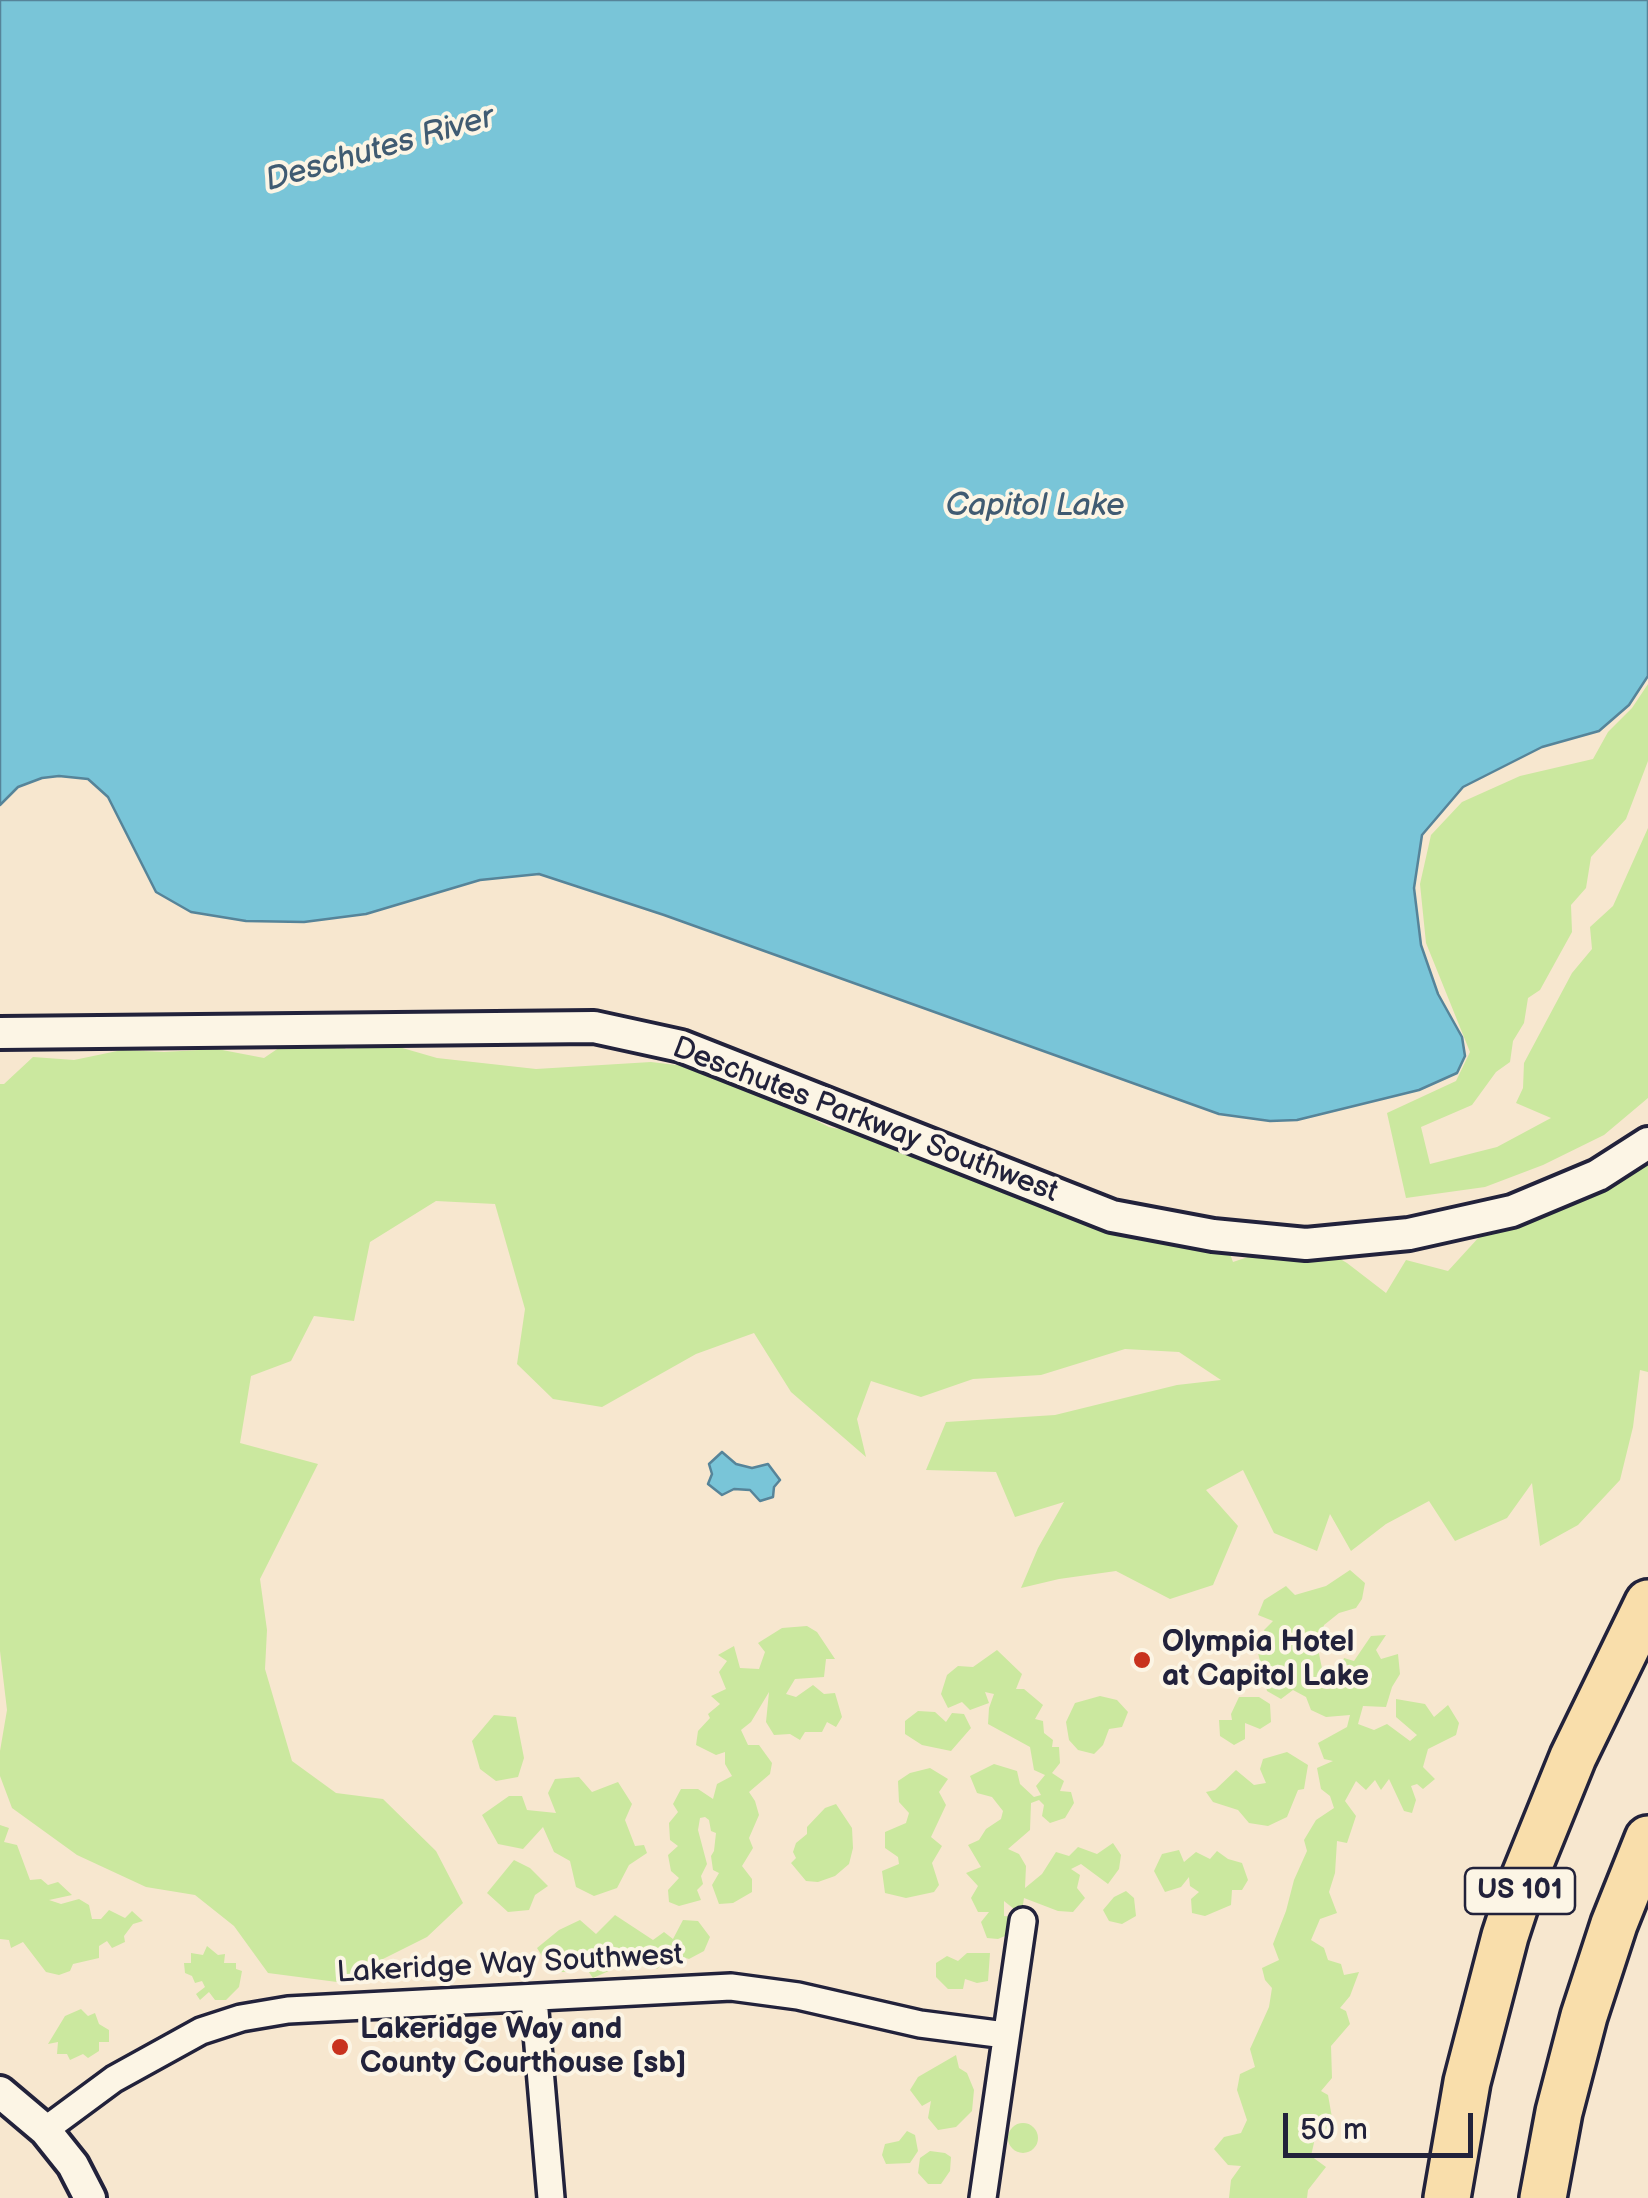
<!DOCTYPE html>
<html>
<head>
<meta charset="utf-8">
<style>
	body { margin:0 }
	#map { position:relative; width:1648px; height:2198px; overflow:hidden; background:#f7e7cf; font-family:"Balsamiq Sans",sans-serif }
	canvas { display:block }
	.scale { position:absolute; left:1283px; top:2113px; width:190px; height:45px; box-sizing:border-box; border:5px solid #22223b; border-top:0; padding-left:12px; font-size:30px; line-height:35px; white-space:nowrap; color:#22223b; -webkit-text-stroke:8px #fcf5e5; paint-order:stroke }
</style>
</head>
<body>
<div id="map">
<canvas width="1648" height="2198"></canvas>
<div class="scale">50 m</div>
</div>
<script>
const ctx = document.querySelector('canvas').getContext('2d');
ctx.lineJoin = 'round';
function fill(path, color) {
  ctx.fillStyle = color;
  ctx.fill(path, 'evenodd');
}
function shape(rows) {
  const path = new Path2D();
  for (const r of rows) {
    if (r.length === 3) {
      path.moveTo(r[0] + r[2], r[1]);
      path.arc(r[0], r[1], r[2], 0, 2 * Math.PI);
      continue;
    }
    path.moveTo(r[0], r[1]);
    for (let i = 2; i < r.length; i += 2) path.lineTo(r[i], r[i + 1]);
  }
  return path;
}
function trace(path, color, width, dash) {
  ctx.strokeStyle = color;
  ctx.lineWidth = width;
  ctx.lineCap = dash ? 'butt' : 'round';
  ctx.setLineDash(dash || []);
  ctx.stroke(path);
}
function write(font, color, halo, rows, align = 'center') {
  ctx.font = font + ' "Balsamiq Sans",sans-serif';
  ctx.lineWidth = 8;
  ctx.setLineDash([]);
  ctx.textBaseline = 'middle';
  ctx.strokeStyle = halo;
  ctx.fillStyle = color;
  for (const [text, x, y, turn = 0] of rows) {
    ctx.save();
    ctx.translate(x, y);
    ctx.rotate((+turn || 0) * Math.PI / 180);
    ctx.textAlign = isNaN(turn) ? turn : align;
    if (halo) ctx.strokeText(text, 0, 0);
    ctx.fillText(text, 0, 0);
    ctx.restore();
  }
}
fill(shape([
	[1648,684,1648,761,1626,819,1591,857,1586,888,1571,905,1572,932,1540,990,1528,998,1524,1023,1513,1041,1510,1062,1496,1072,1472,1105,1421,1127,1430,1164,1497,1147,1551,1118,1516,1103,1523,1088,1524,1063,1572,973,1592,949,1590,927,1613,906,1648,828,1648,1098,1604,1135,1543,1165,1485,1187,1406,1198,1387,1113,1456,1081,1470,1052,1426,943,1420,884,1431,835,1462,802,1520,776,1593,759,1608,732,1632,708],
	[311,1026,346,1049,392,1045,437,1058,536,1069,651,1062,702,1068,745,1091,782,1103,829,1127,879,1137,1040,1204,1219,1224,1233,1262,1305,1238,1347,1263,1386,1293,1406,1260,1448,1271,1480,1236,1543,1218,1648,1161,1648,1372,1640,1370,1633,1427,1620,1480,1578,1525,1540,1546,1532,1483,1507,1518,1455,1541,1429,1501,1386,1524,1351,1551,1330,1514,1317,1551,1274,1533,1243,1470,1206,1490,1238,1526,1213,1585,1170,1599,1116,1571,1059,1579,1021,1588,1038,1548,1064,1502,1015,1517,996,1472,926,1470,946,1422,1055,1415,1177,1385,1221,1380,1179,1352,1125,1349,1041,1375,973,1379,921,1397,871,1381,857,1419,866,1457,791,1392,754,1333,696,1354,602,1407,553,1399,517,1364,525,1309,495,1204,436,1201,370,1242,354,1321,314,1316,291,1361,251,1376,240,1443,318,1464,260,1579,267,1630,265,1669,292,1761,336,1793,383,1799,436,1851,463,1903,427,1937,337,1982,268,1973,234,1926,195,1895,146,1887,77,1855,12,1808,0,1776,0,1751,7,1710,0,1651,0,1084,4,1084,33,1057,74,1060,122,1050,164,1052,217,1049,264,1058],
	[1350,1570,1365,1583,1362,1599,1356,1608,1339,1613,1324,1625,1318,1649,1323,1673,1349,1673,1341,1666,1344,1658,1354,1661,1371,1636,1386,1635,1376,1650,1381,1659,1398,1654,1400,1674,1392,1687,1386,1707,1363,1706,1358,1724,1374,1730,1387,1724,1410,1741,1417,1735,1396,1717,1396,1699,1425,1704,1434,1717,1448,1705,1459,1723,1456,1735,1428,1749,1423,1767,1435,1779,1423,1789,1417,1784,1411,1786,1416,1800,1412,1813,1404,1811,1389,1779,1381,1790,1375,1780,1366,1790,1356,1781,1345,1801,1356,1816,1347,1843,1337,1841,1335,1873,1329,1892,1337,1913,1320,1919,1311,1940,1324,1948,1328,1960,1341,1964,1344,1975,1359,1972,1350,1996,1340,2008,1346,2011,1350,2024,1331,2046,1332,2078,1321,2091,1328,2095,1333,2123,1315,2138,1311,2156,1326,2167,1308,2190,1307,2198,1229,2198,1231,2180,1241,2166,1228,2165,1214,2149,1224,2137,1241,2133,1247,2120,1237,2090,1240,2074,1255,2067,1250,2049,1269,2007,1272,1988,1265,1980,1262,1968,1279,1960,1273,1944,1286,1911,1294,1880,1307,1851,1304,1840,1316,1820,1334,1808,1330,1796,1321,1789,1317,1768,1333,1761,1324,1759,1318,1743,1347,1727,1350,1715,1326,1717,1311,1710,1306,1697,1293,1690,1281,1699,1267,1691,1258,1653,1270,1647,1264,1630,1273,1621,1258,1615,1264,1600,1286,1586,1295,1595,1326,1586],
	[807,1626,817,1632,835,1659,826,1659,824,1677,795,1679,786,1694,796,1697,813,1685,824,1694,835,1693,842,1717,836,1727,827,1722,822,1732,805,1732,800,1740,790,1734,774,1735,766,1722,769,1692,751,1722,741,1730,748,1745,759,1745,772,1763,770,1774,749,1792,755,1801,759,1815,749,1838,753,1848,742,1866,752,1879,752,1892,733,1903,719,1904,712,1885,719,1873,713,1870,711,1856,714,1851,716,1833,711,1831,709,1820,705,1817,700,1818,698,1830,707,1864,701,1876,703,1884,697,1890,701,1900,679,1906,669,1902,668,1890,679,1878,671,1871,668,1855,678,1846,670,1840,669,1823,678,1812,673,1804,681,1789,698,1789,713,1799,717,1784,732,1776,725,1764,725,1752,716,1755,696,1745,698,1731,710,1718,708,1714,720,1704,711,1696,726,1689,719,1672,727,1661,718,1655,734,1646,740,1668,759,1669,765,1652,758,1643,782,1628],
	[997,1650,1022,1674,1016,1689,1024,1689,1043,1705,1035,1719,1043,1721,1044,1733,1053,1740,1052,1747,1059,1747,1060,1763,1052,1773,1064,1781,1060,1791,1071,1792,1074,1803,1065,1818,1050,1823,1042,1816,1044,1805,1039,1800,1031,1803,1030,1830,1008,1849,1019,1854,1026,1866,1025,1888,1042,1874,1056,1852,1069,1856,1078,1847,1097,1854,1113,1843,1121,1855,1119,1869,1108,1884,1081,1864,1071,1869,1080,1875,1077,1888,1085,1898,1073,1912,1058,1911,1024,1898,1022,1911,1014,1909,1004,1901,1004,1916,1014,1917,1012,1933,998,1939,987,1938,981,1922,989,1912,978,1912,971,1898,978,1886,966,1873,981,1867,968,1845,979,1840,986,1829,1001,1819,1003,1811,992,1797,977,1793,970,1776,994,1764,1017,1771,1020,1784,1034,1797,1041,1795,1036,1786,1045,1775,1034,1770,1030,1747,988,1724,989,1708,994,1694,985,1692,989,1703,970,1710,962,1702,948,1708,941,1694,947,1675,958,1666,973,1667],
	[1100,1696,1117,1700,1128,1712,1122,1727,1109,1729,1103,1745,1094,1754,1078,1750,1069,1740,1066,1722,1075,1703],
	[1239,1697,1259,1697,1270,1704,1271,1722,1260,1729,1245,1723,1245,1739,1234,1745,1220,1736,1219,1720,1232,1720,1231,1714],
	[918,1711,935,1712,946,1722,952,1713,964,1714,971,1728,951,1751,922,1745,905,1734,905,1721],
	[494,1715,516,1717,524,1758,518,1777,496,1781,480,1769,472,1741],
	[1287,1752,1308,1765,1304,1789,1298,1790,1287,1817,1268,1826,1249,1823,1238,1810,1213,1802,1206,1792,1215,1790,1236,1770,1254,1785,1266,1783,1260,1769,1263,1759],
	[930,1768,948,1779,939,1792,946,1805,931,1837,942,1846,932,1863,939,1885,934,1892,906,1898,885,1893,882,1871,899,1864,898,1857,885,1848,885,1832,906,1823,909,1813,899,1802,898,1781,910,1773],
	[579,1777,592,1792,618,1782,632,1804,625,1820,635,1846,644,1845,647,1853,629,1865,617,1888,594,1896,576,1887,570,1861,554,1852,543,1827,523,1849,498,1844,482,1815,509,1796,522,1796,527,1810,556,1813,548,1793,555,1779],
	[836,1804,852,1828,853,1848,849,1864,835,1876,818,1882,806,1881,791,1863,796,1858,793,1852,796,1843,807,1834,807,1827,825,1808],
	[0,1825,9,1828,4,1842,17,1845,30,1880,41,1879,48,1885,58,1882,72,1895,49,1900,61,1904,79,1899,89,1905,92,1919,101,1919,109,1910,125,1918,132,1911,143,1921,133,1924,124,1936,125,1942,112,1948,107,1941,99,1946,99,1958,73,1964,70,1971,59,1975,46,1972,23,1942,11,1948,9,1940,0,1939],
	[1179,1850,1184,1862,1196,1852,1210,1859,1217,1851,1228,1859,1242,1863,1248,1880,1242,1890,1232,1890,1231,1905,1205,1916,1192,1913,1191,1899,1199,1892,1190,1886,1189,1877,1181,1887,1165,1892,1154,1871,1162,1854],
	[514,1860,530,1868,548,1886,535,1895,529,1910,508,1912,487,1893],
	[1126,1891,1134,1898,1136,1916,1122,1924,1109,1921,1103,1910,1114,1897],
	[615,1915,653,1940,664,1932,673,1939,683,1920,698,1921,710,1937,704,1951,689,1959,673,1954,657,1969,641,1948,630,1964,611,1956,611,1970,593,1978,579,1958,567,1972,552,1972,537,1948,559,1930,580,1920,596,1934],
	[207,1946,218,1955,225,1954,224,1963,236,1963,236,1969,242,1971,239,1987,226,2000,215,2000,209,1992,200,2000,196,1994,205,1987,202,1981,195,1983,192,1976,185,1973,184,1963,191,1963,191,1953,203,1955],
	[967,1953,990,1953,988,1981,977,1983,965,1979,963,1989,948,1989,936,1977,936,1963,947,1956,958,1961],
	[81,2009,88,2016,95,2013,99,2024,109,2030,109,2042,99,2042,99,2051,88,2058,83,2054,70,2060,67,2054,57,2054,58,2042,48,2044,65,2016],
	[956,2055,959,2068,967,2073,974,2090,972,2111,956,2127,938,2130,928,2118,931,2101,922,2106,910,2090,918,2077],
	[1023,2138,15],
	[907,2131,915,2135,918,2151,910,2163,886,2164,882,2155,885,2144,899,2141],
	[930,2151,945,2153,951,2157,950,2171,941,2184,928,2184,918,2173,920,2158]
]), '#cbe89f');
const water = shape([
	[0,0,1648,0,1648,676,1629,705,1599,731,1542,747,1463,787,1422,835,1414,888,1421,945,1438,994,1462,1037,1465,1056,1457,1073,1419,1090,1297,1120,1270,1121,1219,1114,664,915,539,874,480,880,366,914,304,922,246,921,191,912,156,892,108,797,88,779,59,776,42,778,18,787,0,805,0,0],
	[722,1452,736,1464,752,1468,768,1464,780,1480,774,1487,773,1497,760,1501,750,1490,734,1489,722,1495,708,1484,712,1474,709,1464,722,1452]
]);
fill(water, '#79c5d8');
trace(water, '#568499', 2.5);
const minor = shape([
	[534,1999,551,2198],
	[45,2130,114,2079,201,2031,241,2018,288,2010,731,1987,798,1996,920,2024,1005,2035],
	[983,2198,1023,1921]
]);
const tertiary = shape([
	[0,1033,594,1027,681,1046,1112,1216,1213,1235,1306,1244,1409,1234,1512,1211,1598,1175,1648,1143],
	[0,2092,45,2130,73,2165,90,2198]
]);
const motorway = shape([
	[1447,2198,1467,2082,1505,1936,1524,1878,1573,1757,1648,1603],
	[1543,2198,1559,2112,1584,2016,1614,1924,1648,1839]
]);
trace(minor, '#22223b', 32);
trace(tertiary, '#22223b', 38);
trace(motorway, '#22223b', 52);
trace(minor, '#fcf5e5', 25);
trace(tertiary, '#fcf5e5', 30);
trace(motorway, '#f9deab', 45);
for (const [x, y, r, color] of [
	[1142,1660,10,"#c8321e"],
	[340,2047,10,"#c8321e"]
]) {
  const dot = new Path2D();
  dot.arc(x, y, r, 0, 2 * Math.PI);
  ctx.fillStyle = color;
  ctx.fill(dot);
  trace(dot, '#fcf5e5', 4);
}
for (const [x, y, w] of [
	[1520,1891,110]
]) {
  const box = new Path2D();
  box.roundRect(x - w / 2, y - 23, w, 46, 8);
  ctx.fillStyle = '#fcf5e5';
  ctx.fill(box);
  trace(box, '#22223b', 2.5);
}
write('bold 28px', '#22223b', null, [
	["US 101",1520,1891]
]);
write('30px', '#22223b', '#fcf5e5', [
	["Deschutes Parkway Southwest",865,1121,21],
	["Lakeridge Way Southwest",510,1965,-3]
]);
write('bold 30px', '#22223b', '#fcf5e5', [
	["Olympia Hotel",1162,1643],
	["at Capitol Lake",1162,1677],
	["Lakeridge Way and",360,2030],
	["County Courthouse [sb]",360,2064]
], 'left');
write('italic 32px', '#405b72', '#fcf5e5', [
	["Deschutes River",380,150,-16],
	["Capitol Lake",1035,507]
]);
</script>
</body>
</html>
